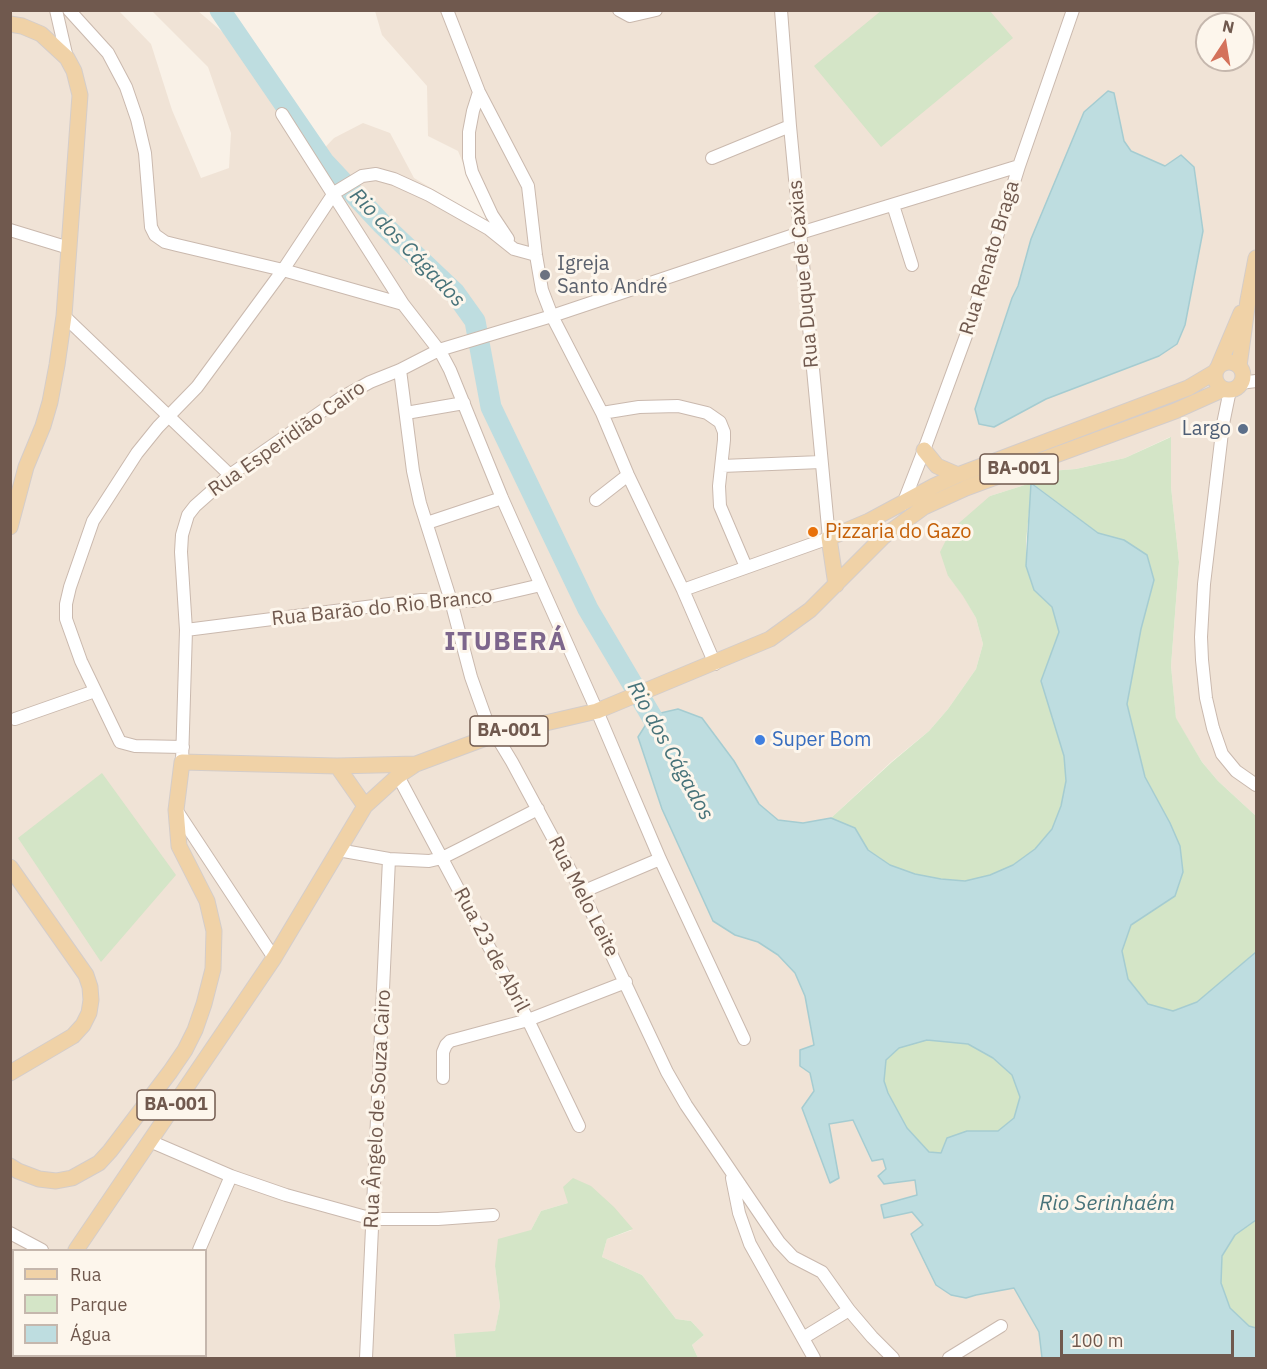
<!DOCTYPE html>
<html>
<head>
<meta charset="utf-8">
<style>
	body { margin:0 }
	#map { position:relative; width:1267px; height:1369px; overflow:hidden; background:#f9f1e7; font-family:"IBM Plex Sans",sans-serif }
	canvas { display:block }
	.frame { position:absolute; inset:0; border:12px solid #70594e; pointer-events:none }
	.legend { position:absolute; left:12px; top:1249px; width:195px; height:108px; box-sizing:border-box; background:#fdf6ec; border:2px solid #c5b7ad; margin:0; padding:8px 10px; list-style:none; font-size:18px; color:#70594e }
	.legend li { display:flex; align-items:center; gap:12px; height:30px }
	.legend b { width:30px; border:2px solid #c5b7ad }
	.north { position:absolute; left:1195px; top:12px; width:60px; height:60px; box-sizing:border-box; background:#fdf6ec; border:2px solid #c5b7ad; border-radius:50%; rotate:12deg; font-size:16px; font-weight:700; line-height:24px; text-align:center; color:#70594e }
	.north::after { content:''; display:block; margin:auto; width:21px; height:27px; background:#d4725b; clip-path:polygon(50% 0,100% 100%,50% 72%,0 100%) }
	.scale { position:absolute; left:1060px; top:1330px; width:174px; height:27px; box-sizing:border-box; border:3px solid #70594e; border-top:0; padding-left:8px; font-size:18px; line-height:21px; white-space:nowrap; color:#70594e; -webkit-text-stroke:4px #fdf6ec; paint-order:stroke }
</style>
</head>
<body>
<div id="map">
<canvas width="1267" height="1369"></canvas>
<div class="frame"></div>
<ul class="legend">
<li><b style="height:8px;background:#f0d2a7"></b>Rua</li>
<li><b style="height:16px;background:#d4e5c7"></b>Parque</li>
<li><b style="height:16px;background:#bedde0"></b>Água</li>
</ul>
<div class="north">N</div>
<div class="scale">100 m</div>
</div>
<script>
const ctx = document.querySelector('canvas').getContext('2d');
ctx.lineJoin = 'round';
function fill(path, color) {
  ctx.fillStyle = color;
  ctx.fill(path, 'evenodd');
}
function shape(rows) {
  const path = new Path2D();
  for (const r of rows) {
    if (r.length === 3) {
      path.moveTo(r[0] + r[2], r[1]);
      path.arc(r[0], r[1], r[2], 0, 2 * Math.PI);
      continue;
    }
    path.moveTo(r[0], r[1]);
    for (let i = 2; i < r.length; i += 2) path.lineTo(r[i], r[i + 1]);
  }
  return path;
}
function trace(path, color, width, dash) {
  ctx.strokeStyle = color;
  ctx.lineWidth = width;
  ctx.lineCap = dash ? 'butt' : 'round';
  ctx.setLineDash(dash || []);
  ctx.stroke(path);
}
function write(font, color, halo, rows, align = 'center') {
  ctx.font = font + ' "IBM Plex Sans",sans-serif';
  ctx.lineWidth = 6;
  ctx.setLineDash([]);
  ctx.textBaseline = 'middle';
  ctx.strokeStyle = halo;
  ctx.fillStyle = color;
  for (const [text, x, y, turn = 0] of rows) {
    ctx.save();
    ctx.translate(x, y);
    ctx.rotate((+turn || 0) * Math.PI / 180);
    ctx.textAlign = isNaN(turn) ? turn : align;
    if (halo) ctx.strokeText(text, 0, 0);
    ctx.fillText(text, 0, 0);
    ctx.restore();
  }
}
fill(shape([
	[10,11,119,11,151,44,172,110,201,178,229,168,231,133,208,67,152,11,198,11,226,35,282,105,315,158,334,138,363,123,390,133,414,178,487,221,458,151,428,136,427,86,382,35,375,11,1256,11,1256,816,1218,781,1202,762,1176,719,1171,666,1179,562,1171,487,1170,437,1125,458,1076,469,1050,471,1031,483,990,496,948,576,963,595,976,618,983,644,976,669,948,709,929,731,891,762,831,818,803,823,778,820,759,804,734,761,702,718,678,709,638,737,662,809,713,921,735,935,758,942,778,955,795,973,806,996,814,1045,810,1073,830,1183,839,1178,828,1123,853,1120,871,1161,883,1159,886,1169,915,1179,917,1195,882,1204,912,1212,924,1225,928,1266,936,1285,966,1298,976,1295,1014,1288,1039,1332,1042,1358,698,1358,692,1345,704,1335,691,1321,676,1319,642,1275,602,1257,607,1239,632,1230,568,1203,541,1211,531,1230,495,1266,500,1306,495,1332,455,1334,456,1358,11,1358],
	[1207,24,1243,24,1243,60,1207,60],
	[14,1250,206,1250,206,1356,14,1356]
]), '#f0e3d6');
fill(shape([
	[882,10,990,11,1013,38,881,147,814,66],
	[1171,437,1171,487,1179,562,1171,666,1176,718,1202,762,1218,781,1256,816,1256,952,1197,1002,1172,1011,1148,1005,1128,979,1122,951,1131,925,1175,896,1170,823,1145,777,1127,704,1141,629,1154,580,1124,540,1098,533,1032,483,1026,541,1026,566,1034,590,1052,607,1059,632,1041,681,1064,756,1066,781,1061,806,1052,829,1035,849,1013,865,990,875,965,881,941,879,915,874,890,865,868,850,855,828,831,818,892,762,929,731,948,709,976,669,983,644,976,618,963,596,948,576,940,552,951,530,990,496,1031,483,1050,471,1076,469,1125,458],
	[102,773,176,875,101,962,18,838],
	[927,1040,968,1044,993,1058,1012,1075,1020,1097,1014,1118,998,1131,967,1131,947,1138,941,1154,929,1152,907,1128,888,1093,884,1081,886,1060,899,1048],
	[573,1178,591,1186,614,1207,633,1229,607,1239,602,1257,642,1275,676,1319,691,1321,704,1335,692,1345,698,1358,456,1358,454,1334,495,1331,500,1306,495,1266,498,1239,531,1230,541,1211,568,1203,563,1187],
	[1256,1220,1256,1328,1249,1326,1230,1308,1221,1283,1222,1256,1235,1235]
]), '#d4e5c7');
const water = shape([
	[1108,91,1114,93,1124,141,1131,151,1165,166,1181,155,1194,167,1203,231,1185,325,1177,344,1159,356,1046,399,994,427,979,424,975,409,1012,298,1018,286,1031,239,1084,112,1108,91],
	[1031,483,1098,533,1124,540,1147,555,1154,580,1141,629,1127,704,1145,777,1170,823,1180,846,1183,872,1175,896,1131,925,1122,951,1128,979,1148,1004,1173,1011,1197,1002,1256,952,1256,1220,1235,1235,1222,1256,1221,1283,1230,1308,1249,1326,1256,1328,1256,1358,1042,1358,1039,1332,1014,1288,976,1295,966,1298,951,1295,936,1285,911,1234,923,1225,912,1212,884,1218,881,1205,917,1195,915,1180,884,1184,878,1176,886,1169,883,1159,872,1161,853,1120,829,1124,839,1178,830,1183,802,1108,814,1091,810,1073,800,1066,800,1050,814,1045,805,996,795,973,778,955,758,942,735,935,713,921,662,809,638,737,652,715,678,709,702,718,734,761,759,804,778,820,803,823,831,818,855,828,868,850,890,865,915,874,941,879,965,881,990,875,1013,865,1035,849,1052,829,1061,806,1066,781,1064,756,1041,681,1059,632,1052,607,1034,590,1026,566,1031,483],
	[927,1040,968,1044,993,1058,1012,1075,1020,1097,1014,1118,998,1131,967,1131,947,1138,941,1153,929,1152,907,1128,888,1093,884,1081,886,1060,899,1048,927,1040]
]);
fill(water, '#bedde0');
trace(water, '#a5ccd1', 1.5);
trace(shape([
	[220,10,324,162,382,224,455,293,475,321,491,407,588,609,665,739]
]), '#bedde0', 21);
const minor = shape([
	[56,10,67,58],
	[69,10,108,53,126,87,137,119,145,153,151,227,155,235,165,242,177,245,283,270,403,304],
	[447,10,479,92,528,186,536,255,542,290,552,316,602,413,628,475,683,590,715,664],
	[619,10,630,16,656,10],
	[479,92,473,111,469,132,469,158,472,172,492,215,508,239],
	[282,114,403,304,441,353,450,370,502,498,597,711,660,859,744,1039],
	[712,158,790,126],
	[893,205,912,265],
	[10,230,69,248],
	[64,316,230,475],
	[400,370,413,471,420,503,451,601,471,677,486,719,512,762,582,892,667,1072,686,1105,779,1242,793,1257,822,1272,849,1310,872,1337,893,1358],
	[1240,383,1256,381],
	[1230,390,1223,424,1204,584,1201,637,1202,660,1206,698,1213,728,1222,754,1236,771,1256,785],
	[406,413,464,403],
	[602,413,639,407,678,406,707,413,720,422,724,432,724,440,719,486,720,506,746,567],
	[722,466,821,462],
	[596,500,628,475],
	[903,504,924,450,967,333,1019,166,1073,10],
	[427,523,502,498],
	[683,590,829,538,790,126,781,10],
	[186,630,421,600,472,601,541,585],
	[15,719,95,691],
	[183,747,135,746,120,742,81,661,66,619,66,604,70,587,93,521,137,453,158,427,197,387,283,270,334,193,362,176,376,174,394,179,429,195,489,229,514,249,536,255],
	[182,762,186,630,181,552,182,535,188,515,195,506,230,475,341,398,370,382,400,370,439,350,552,316,800,233,1019,166],
	[398,776,528,1020,579,1126],
	[177,811,274,958],
	[338,850,389,859,429,861,442,858,460,849,538,809],
	[582,892,660,859],
	[443,1078,443,1052,446,1045,450,1041,528,1020,626,982],
	[152,1142,231,1176,286,1195,373,1219,438,1219,493,1215],
	[732,1178,739,1213,750,1244,814,1358],
	[10,1233,42,1250],
	[199,1250,231,1176],
	[803,1338,849,1310],
	[48,1358,50,1356],
	[153,1358,154,1356],
	[366,1358,389,859],
	[949,1358,1001,1326]
]);
const major = shape([
	[10,24,22,26,41,34,67,58,74,71,80,95,64,316,57,365,50,402,43,426,26,467,10,527],
	[1229,376,14],
	[1219,365,1241,313],
	[1239,366,1248,300,1256,258],
	[924,450,937,466,958,475],
	[836,585,829,538,869,521,934,486,958,475,1188,388,1215,372],
	[337,766,365,806],
	[10,867,86,975,90,987,91,1000,89,1013,83,1025,73,1036,10,1073],
	[10,1166,18,1171,39,1179,56,1181,72,1178,99,1163,110,1151,170,1072,185,1050,195,1030,204,1004,213,969,214,931,207,901,179,846,176,810,182,762,337,766,416,764],
	[76,1250,274,958,365,806,398,776,416,764,494,735,597,711,770,639,810,610,883,537,924,507,966,488,1175,411,1224,389],
	[10,1344,14,1340]
]);
trace(minor, '#cab9ae', 14);
trace(major, '#d4cdca', 17);
trace(minor, '#fff', 12);
trace(major, '#f0d2a7', 15);
for (const [x, y, r, color] of [
	[545,275,6,"#6b7280"],
	[1243,429,6,"#5c6f8a"],
	[813,532,6,"#e8710a"],
	[760,740,6,"#3f7fe0"]
]) {
  const dot = new Path2D();
  dot.arc(x, y, r, 0, 2 * Math.PI);
  ctx.fillStyle = color;
  ctx.fill(dot);
  trace(dot, '#fdf6ec', 2);
}
for (const [x, y, w] of [
	[1019,469,78],
	[509,731,78],
	[176,1105,78]
]) {
  const box = new Path2D();
  box.roundRect(x - w / 2, y - 15, w, 30, 4.5);
  ctx.fillStyle = '#fdf6ec';
  ctx.fill(box);
  trace(box, '#70594e', 1.5);
}
write('bold 18px', '#70594e', null, [
	["BA-001",1019,469],
	["BA-001",509,731],
	["BA-001",176,1105]
]);
write('20px', '#70594e', '#fdf6ec', [
	["Rua Renato Braga",990,258,-73],
	["Rua Duque de Caxias",804,274,-95],
	["Rua Esperidião Cairo",287,439,-35],
	["Rua Barão do Rio Branco",382,608,-6],
	["Rua Melo Leite",583,897,63],
	["Rua 23 de Abril",491,950,62],
	["Rua Ângelo de Souza Cairo",378,1109,-87]
]);
write('20px', '#5b616d', '#fdf6ec', [
	["Igreja",557,264],
	["Santo André",557,287]
], 'left');
write('20px', '#4e5e75', '#fdf6ec', [
	["Largo",1231,429]
], 'right');
write('20px', '#c56008', '#fdf6ec', [
	["Pizzaria do Gazo",825,532]
], 'left');
write('20px', '#366cbe', '#fdf6ec', [
	["Super Bom",772,740]
], 'left');
write('italic 21px', '#47737a', '#fdf6ec', [
	["Rio dos Cágados",407,248,46],
	["Rio dos Cágados",670,751,61],
	["Rio Serinhaém",1107,1204]
]);
ctx.letterSpacing = '1.5px';
write('bold 26px', '#7d668c', '#fdf6ec', [
	["ITUBERÁ",506,642]
]);
ctx.letterSpacing = '0px';
</script>
</body>
</html>
